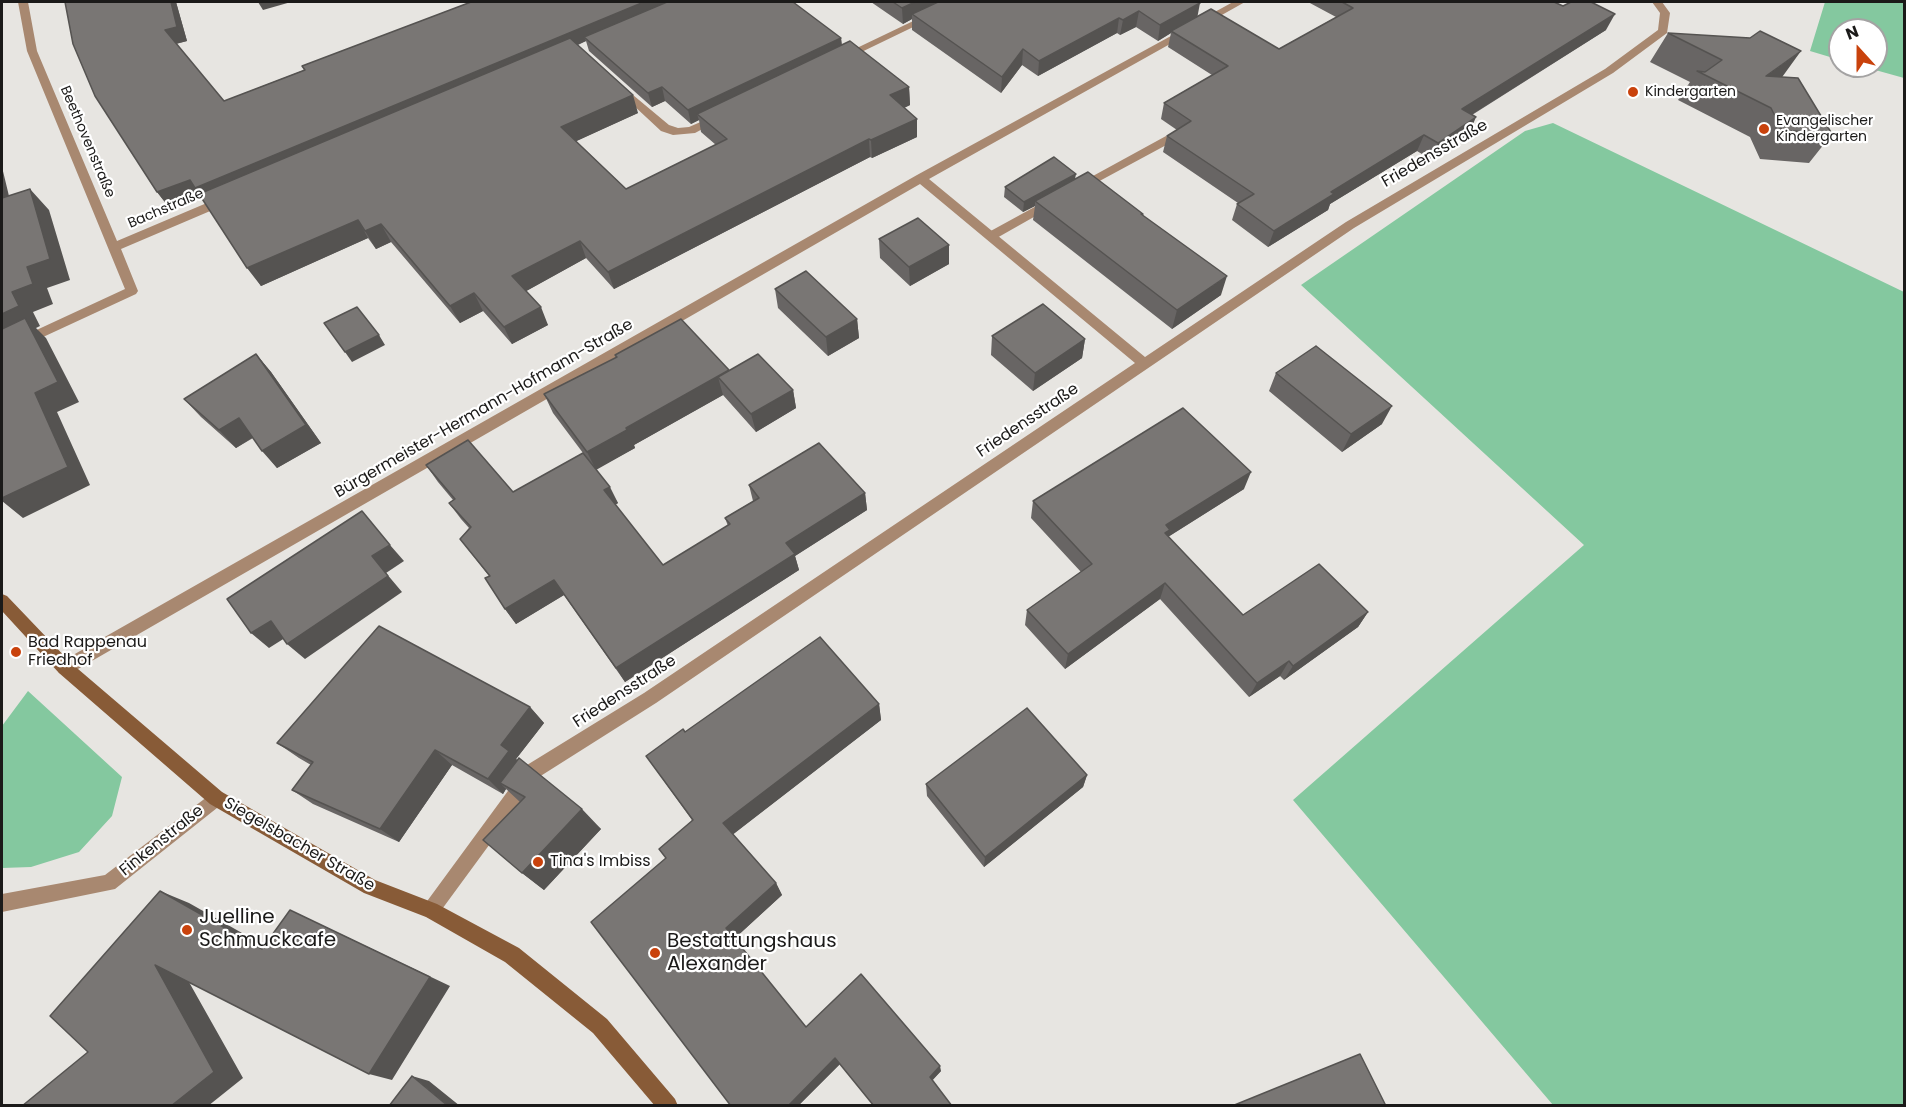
<!DOCTYPE html>
<html>
<head>
<meta charset="utf-8">
<style>
	body { margin:0 }
	#map { position:relative; width:1906px; height:1107px; overflow:hidden; background:#e7e5e1; font-family:Poppins,sans-serif }
	canvas { display:block }
	.frame { position:absolute; inset:0; border:3px solid #1b1a19; pointer-events:none }
	.north { position:absolute; left:1828px; top:18px; width:60px; height:60px; box-sizing:border-box; background:#fff; border:2px solid #a4a3a3; border-radius:50%; rotate:339deg; font-size:16px; font-weight:700; line-height:24px; text-align:center; color:#1b1a19 }
	.north::after { content:''; display:block; margin:auto; width:21px; height:27px; background:#c9420c; clip-path:polygon(50% 0,100% 100%,50% 72%,0 100%) }
</style>
</head>
<body>
<div id="map">
<canvas width="1906" height="1107"></canvas>
<div class="frame"></div>
<div class="north">N</div>
</div>
<script>
const ctx = document.querySelector('canvas').getContext('2d');
ctx.lineJoin = 'round';
function fill(path, color) {
  ctx.fillStyle = color;
  ctx.fill(path, 'evenodd');
}
function shape(rows) {
  const path = new Path2D();
  for (const r of rows) {
    path.moveTo(r[0], r[1]);
    for (let i = 2; i < r.length; i += 2) path.lineTo(r[i], r[i + 1]);
  }
  return path;
}
function trace(path, color, width, dash) {
  ctx.strokeStyle = color;
  ctx.lineWidth = width;
  ctx.lineCap = dash ? 'butt' : 'round';
  ctx.setLineDash(dash || []);
  ctx.stroke(path);
}
function write(font, color, halo, rows, align = 'center') {
  ctx.font = font + ' Poppins,sans-serif';
  ctx.lineWidth = 4.5;
  ctx.setLineDash([]);
  ctx.textBaseline = 'middle';
  ctx.strokeStyle = halo;
  ctx.fillStyle = color;
  for (const [text, x, y, turn = 0] of rows) {
    ctx.save();
    ctx.translate(x, y);
    ctx.rotate((+turn || 0) * Math.PI / 180);
    ctx.textAlign = isNaN(turn) ? turn : align;
    if (halo) ctx.strokeText(text, 0, 0);
    ctx.fillText(text, 0, 0);
    ctx.restore();
  }
}
fill(shape([
	[1825,2,1904,2,1904,78,1861,66,1876,66,1876,30,1840,30,1840,60,1810,51],
	[1553,123,1904,292,1904,1105,1553,1105,1293,800,1584,545,1301,285,1525,131],
	[28,691,122,777,112,816,79,852,31,867,2,868,2,726]
]), '#84c89f');
fill(shape([
	[953,2,965,2,847,59,839,59,838,57,953,2],
	[621,85,669,125,678,128,689,127,719,114,725,117,695,133,673,135,661,131,617,90,617,86,621,85],
	[1166,136,1172,140,1170,143,1081,191,1077,192,1071,188,1166,136],
	[1051,198,1057,202,1055,205,995,239,987,239,987,233,1051,198]
]), '#a88870');
fill(shape([
	[18,2,28,2,37,51,117,241,221,197,229,197,231,200,229,203,121,249,138,291,136,294,2,356,2,346,125,289,27,51,18,2],
	[1233,2,1245,2,929,179,1145,357,1346,222,1605,69,1658,30,1660,13,1652,2,1662,2,1670,13,1667,33,1613,73,1354,228,656,703,539,777,437,916,431,919,425,916,422,910,425,904,527,765,644,693,1135,363,920,184,71,673,65,675,59,673,57,668,59,663,917,175,1233,2],
	[216,790,222,792,225,798,222,804,115,889,2,912,2,894,105,875,216,790]
]), '#a88870');
fill(shape([
	[2,594,7,596,71,663,222,792,375,880,437,904,519,948,607,1019,675,1099,678,1106,655,1106,593,1033,505,962,426,917,364,893,210,804,59,673,2,611,2,594]
]), '#885b37');
fill(shape([
	[65,2,176,2,187,41,176,44,224,101,304,70,302,66,471,2,841,38,842,45,909,87,910,105,904,108,917,119,917,137,872,158,870,157,614,289,586,258,526,291,548,325,512,344,483,311,460,323,391,242,376,249,368,238,261,286,200,194,168,206,157,192],
	[586,41,589,51,652,107,665,101,691,124,699,120,701,132,716,145,626,189,576,141,638,113,578,45],
	[871,2,1197,2,1197,17,1279,49,1336,17,1308,2,1554,2,1606,30,1472,115,1469,134,1430,159,1417,151,1330,204,1328,210,1268,247,1232,220,1237,204,1238,203,1163,152,1167,136,1177,130,1161,119,1164,103,1212,75,1168,47,1171,33,1158,41,1136,27,1120,35,1117,33,1038,76,1022,65,1001,93,912,30,912,19,903,24],
	[1668,33,1782,77,1832,134,1809,163,1760,159,1750,137,1678,100,1690,82,1650,62],
	[1075,179,1143,214,1142,215,1221,295,1172,329,1033,220,1035,206,1023,212,1004,197,1005,187],
	[879,239,949,245,949,264,910,286,880,258],
	[775,289,857,319,859,338,828,356,778,308],
	[992,336,1085,339,1082,358,1033,391,991,355],
	[256,354,271,372,321,443,277,468,253,438,236,448,201,417,184,399],
	[615,355,729,371,793,390,796,408,756,432,723,395,634,445,635,448,596,469,618,503,615,505,663,565,728,526,725,518,753,501,749,485,865,493,867,510,795,556,799,570,625,682,564,595,516,624,505,609,489,576,460,539,469,528,461,519,449,503,453,500,438,482,426,465,513,492,583,453,553,413,544,394,616,358],
	[1276,373,1382,424,1342,452,1269,391],
	[1244,489,1168,537,1243,615,1368,612,1358,627,1284,680,1280,676,1249,697,1160,599,1065,669,1025,625,1027,610,1081,572,1031,518,1033,501],
	[879,704,881,720,733,834,776,883,782,895,734,939,806,1027,941,1071,932,1080,840,1064,798,1106,666,858,692,820,646,756,685,732],
	[530,707,544,723,516,759,601,829,544,890,522,873,520,802,506,789,503,794,452,765,399,842,313,804,292,790,311,765,299,758,277,743],
	[1087,775,1083,787,984,867,927,796,926,784]
]), '#686564');
fill(shape([
	[171,2,176,2,187,41,175,44,165,30],
	[258,2,291,2,263,10],
	[644,2,681,2,584,37,586,41,205,201,200,194,168,206,157,192],
	[915,2,949,2,912,14,912,19,903,24,902,8],
	[1200,3,1197,19,1171,31,1171,33,1158,41,1160,25],
	[1139,11,1136,27,1120,35,1123,20],
	[1615,14,1606,30,1455,125,1462,109],
	[1119,18,1117,33,1038,76,1039,61],
	[841,38,842,52,697,114,699,120,691,124,688,110],
	[1023,49,1022,65,1001,93,1002,77],
	[1801,51,1780,80,1766,76],
	[662,87,665,101,652,107,648,93],
	[909,87,910,105,891,114,890,95],
	[633,95,638,113,568,145,561,127],
	[1476,117,1469,134,1430,159,1438,143],
	[917,119,917,137,872,158,871,140],
	[1424,135,1417,151,1330,204,1328,210,1268,247,1274,231,1331,192],
	[869,139,870,157,614,289,608,272],
	[2,167,15,221,2,207],
	[1076,174,1074,184,1035,201,1035,206,1023,212,1024,202],
	[30,189,49,210,70,280,47,288,53,304,33,312,40,326,36,328,46,338,79,402,57,412,90,485,23,518,2,501,2,314,12,292,27,267],
	[358,220,368,238,261,286,247,268],
	[381,224,391,242,376,249,365,231],
	[580,241,586,258,521,294,512,276],
	[949,245,949,264,910,286,909,267],
	[1227,276,1221,295,1172,329,1177,310],
	[474,293,483,311,460,323,450,306],
	[541,307,548,325,512,344,504,327],
	[857,319,859,338,828,356,826,337],
	[379,335,385,345,352,362,345,352],
	[1085,339,1082,358,1033,391,1035,373],
	[256,354,271,372,321,443,277,468,262,451],
	[729,370,718,377,723,395,634,445,635,448,596,470,587,452,626,428],
	[793,390,796,408,756,432,751,414],
	[1392,406,1382,424,1342,452,1351,434],
	[239,418,255,436,236,448,219,430],
	[1251,472,1244,489,1163,540,1166,525],
	[610,487,618,503,612,507,604,490],
	[865,493,867,510,795,556,799,570,625,682,616,668,786,543],
	[390,545,404,561,386,573,402,592,305,659,287,644,372,556],
	[554,580,564,595,516,624,505,609],
	[1165,583,1160,599,1065,669,1068,654],
	[1368,612,1358,627,1284,680,1293,666],
	[271,621,288,636,269,648,251,633],
	[1289,661,1280,676,1249,697,1257,683],
	[879,704,881,720,731,836,723,823],
	[530,707,544,723,516,759,523,766,500,783,506,789,503,794,488,779,501,745],
	[435,750,452,765,399,842,380,829],
	[1087,775,1083,787,984,867,985,857],
	[582,809,601,829,544,890,522,873],
	[776,883,782,895,734,939,726,928],
	[160,891,189,903,288,959,262,949],
	[290,910,450,986,392,1080,369,1074],
	[155,965,185,975,243,1078,208,1106,171,1106],
	[835,1058,840,1064,798,1106,788,1106],
	[940,1066,941,1071,931,1082,930,1077],
	[412,1076,429,1081,460,1106,448,1106]
]), '#555351');
const building = shape([
	[65,2,171,2,177,27,165,30,224,101,305,70,302,66,471,2,644,2,195,188,190,180,157,192,95,96,73,44,65,2],
	[667,2,793,2,841,38,688,110,662,87,648,93,584,37,667,2],
	[893,2,915,2,902,8,893,2],
	[938,2,1197,2,1200,3,1160,25,1139,11,1123,20,1119,18,1039,61,1023,49,1002,77,912,14,938,2],
	[1342,2,1554,2,1563,6,1571,2,1591,2,1615,14,1462,109,1476,117,1438,143,1424,135,1331,192,1334,194,1274,231,1237,204,1254,194,1167,136,1191,121,1164,103,1228,66,1171,31,1211,9,1279,49,1353,8,1342,2],
	[1760,31,1801,51,1766,76,1798,78,1832,134,1782,130,1771,108,1697,71,1705,72,1722,60,1668,33,1750,38,1760,31],
	[570,38,633,95,561,127,626,189,727,139,697,114,850,41,909,87,890,95,917,119,871,140,869,139,608,272,580,241,512,276,541,307,504,327,474,293,450,306,381,224,365,231,358,220,247,268,199,194,570,38],
	[1054,157,1076,174,1024,202,1005,187,1054,157],
	[1088,172,1143,214,1141,214,1227,276,1177,310,1035,201,1088,172],
	[30,189,50,259,27,267,33,284,12,292,19,306,2,314,2,198,30,189],
	[918,218,949,245,909,267,879,239,918,218],
	[806,271,857,319,826,337,775,289,806,271],
	[1043,304,1085,339,1035,373,992,336,1043,304],
	[357,307,379,335,345,352,324,323,357,307],
	[25,318,58,382,35,393,68,467,2,498,2,329,25,318],
	[681,319,729,370,626,428,627,430,587,452,544,394,617,357,615,355,681,319],
	[1316,346,1392,406,1351,434,1276,373,1316,346],
	[256,354,306,425,262,451,239,418,219,430,184,399,256,354],
	[758,354,793,390,751,414,718,377,758,354],
	[1183,408,1251,472,1166,525,1170,530,1165,533,1243,615,1319,564,1368,612,1293,666,1289,661,1257,683,1165,583,1068,654,1027,610,1092,564,1033,501,1183,408],
	[468,440,513,492,583,453,610,487,604,490,663,565,730,524,725,518,759,498,749,485,819,443,865,493,786,543,795,554,616,668,554,580,505,609,485,578,490,576,460,539,471,527,449,503,455,499,426,465,468,440],
	[362,511,390,545,372,556,388,576,287,644,271,621,251,633,227,599,362,511],
	[379,626,530,707,501,745,509,751,488,779,435,750,380,829,292,790,313,762,277,743,379,626],
	[820,637,879,704,723,823,776,883,726,928,806,1027,861,974,940,1066,930,1077,952,1106,874,1106,835,1058,788,1106,731,1106,591,922,666,858,659,849,693,820,646,756,683,729,685,732,820,637],
	[1027,708,1087,775,985,857,926,784,1027,708],
	[519,758,582,809,522,873,483,840,525,797,500,783,519,758],
	[160,891,262,949,290,910,430,977,369,1074,155,965,214,1072,171,1106,22,1106,88,1052,50,1016,160,891],
	[1360,1054,1386,1106,1232,1106,1360,1054],
	[412,1076,448,1106,389,1106,412,1076]
]);
fill(building, '#797674');
trace(building, '#555351', 1.5);
for (const [x, y, r, color] of [
	[1633,92,6,"#c9420c"],
	[1764,129,6,"#c9420c"],
	[16,652,6,"#c9420c"],
	[538,862,6,"#c9420c"],
	[187,930,6,"#c9420c"],
	[655,953,6,"#c9420c"]
]) {
  const dot = new Path2D();
  dot.arc(x, y, r, 0, 2 * Math.PI);
  ctx.fillStyle = color;
  ctx.fill(dot);
  trace(dot, '#fff', 2);
}
write('14px', '#1b1a19', '#fff', [
	["Kindergarten",1645,92],
	["Evangelischer",1776,121],
	["Kindergarten",1776,137]
], 'left');
write('14px', '#1b1a19', '#fff', [
	["Beethovenstraße",87,142,67],
	["Bachstraße",166,209,-23]
]);
write('16px', '#1b1a19', '#fff', [
	["Friedensstraße",1435,154,-30],
	["Bürgermeister-Hermann-Hofmann-Straße",484,409,-30],
	["Friedensstraße",1028,421,-34],
	["Friedensstraße",625,692,-33],
	["Finkenstraße",162,841,-39],
	["Siegelsbacher Straße",299,845,30]
]);
write('16px', '#1b1a19', '#fff', [
	["Bad Rappenau",28,643],
	["Friedhof",28,661],
	["Tina's Imbiss",550,862]
], 'left');
write('20px', '#1b1a19', '#fff', [
	["Juelline",199,918],
	["Schmuckcafe",199,941],
	["Bestattungshaus",667,942],
	["Alexander",667,965]
], 'left');
</script>
</body>
</html>
